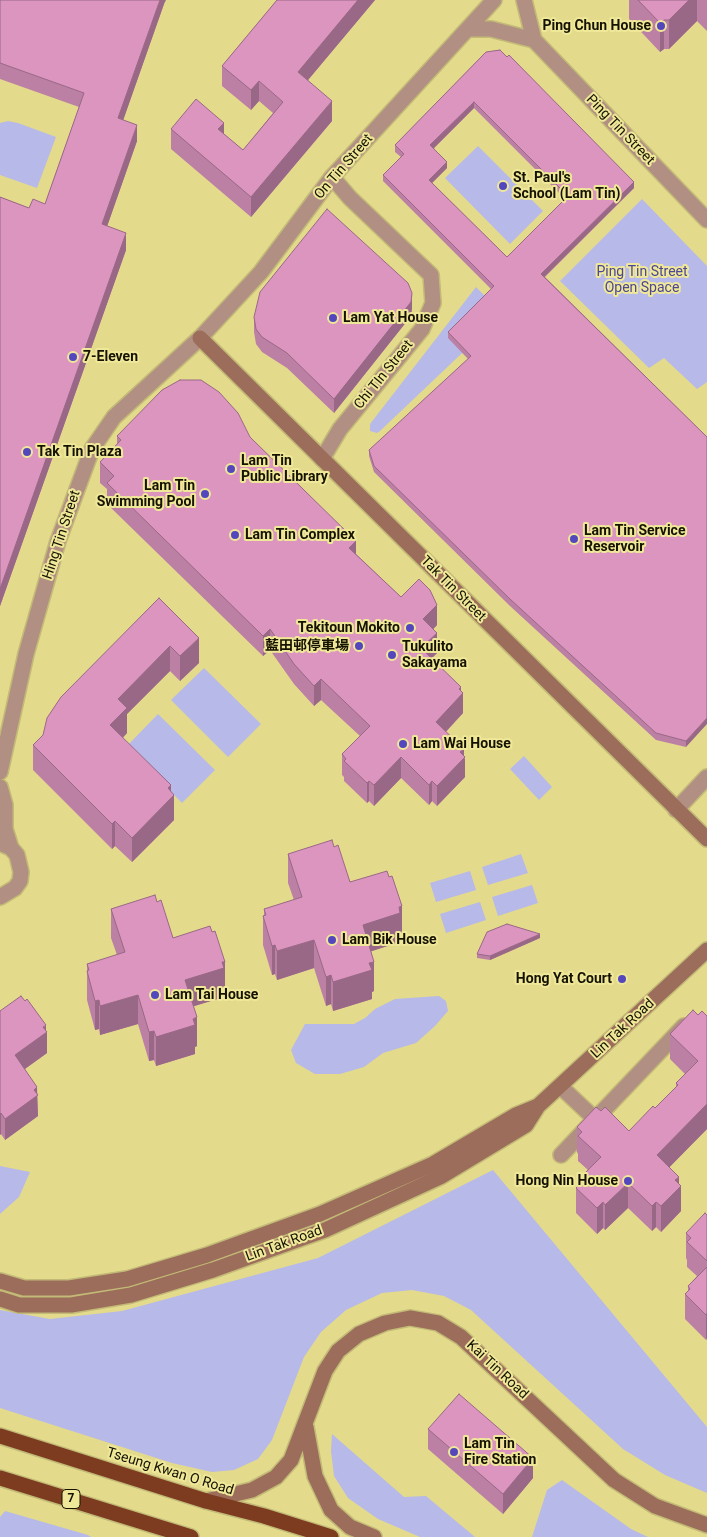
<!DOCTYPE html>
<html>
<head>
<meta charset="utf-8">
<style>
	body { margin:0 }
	canvas { display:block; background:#e3da8c }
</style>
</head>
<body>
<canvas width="707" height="1537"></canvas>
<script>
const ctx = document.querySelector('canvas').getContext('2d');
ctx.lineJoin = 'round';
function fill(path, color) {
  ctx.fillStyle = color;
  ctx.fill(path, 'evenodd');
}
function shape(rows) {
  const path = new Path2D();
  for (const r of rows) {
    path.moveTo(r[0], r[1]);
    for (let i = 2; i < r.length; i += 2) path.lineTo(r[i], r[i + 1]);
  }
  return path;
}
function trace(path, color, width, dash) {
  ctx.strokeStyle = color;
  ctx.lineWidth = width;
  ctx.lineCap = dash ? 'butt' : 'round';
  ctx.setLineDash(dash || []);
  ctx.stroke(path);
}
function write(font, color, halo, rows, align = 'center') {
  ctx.font = font + ' Roboto,"Noto Sans TC",sans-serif';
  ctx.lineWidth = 4;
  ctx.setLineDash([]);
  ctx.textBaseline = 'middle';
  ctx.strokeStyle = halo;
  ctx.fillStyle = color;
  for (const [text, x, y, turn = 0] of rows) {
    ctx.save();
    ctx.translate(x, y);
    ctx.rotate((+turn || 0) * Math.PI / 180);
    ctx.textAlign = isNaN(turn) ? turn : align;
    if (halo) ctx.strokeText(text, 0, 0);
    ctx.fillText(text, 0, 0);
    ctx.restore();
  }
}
fill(shape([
	[8,121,18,123,56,137,37,188,0,175,0,123],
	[478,146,543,211,510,244,445,178],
	[642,199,707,266,707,382,697,389,664,358,649,368,560,281],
	[476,287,505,316,459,356,380,431,377,433,370,431,370,424],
	[204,668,261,724,228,757,171,700],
	[158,714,215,770,182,803,126,747],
	[524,756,552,787,539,800,510,769],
	[521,854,528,873,488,885,482,867],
	[470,871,476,890,436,902,430,883],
	[532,885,538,903,498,916,492,897],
	[480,902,486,920,446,933,440,914],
	[439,996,446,1001,448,1011,435,1026,416,1043,383,1053,364,1067,340,1074,315,1074,296,1063,291,1050,305,1024,354,1024,365,1018,375,1009,395,999],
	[0,1166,30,1172,19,1197,0,1214],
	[493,1170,707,1427,707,1493,665,1475,623,1449,471,1310,444,1296,412,1290,382,1293,346,1310,321,1332,304,1357,272,1440,258,1459,234,1470,212,1472,172,1463,0,1408,0,1310,50,1319,122,1311,318,1258],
	[332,1434,404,1497,426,1496,475,1537,420,1537,378,1519,348,1498,334,1476,331,1451],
	[562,1480,631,1529,648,1537,532,1537,547,1490],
	[5,1511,88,1535,91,1537,0,1537,0,1517]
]), '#b7b9e8');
const street = shape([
	[524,0,534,40,707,220],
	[468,29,491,29,534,40],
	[322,459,340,429,422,329,433,303,431,275,350,198,332,177],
	[0,772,26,654,58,541,92,449,114,417,200,338,261,272,332,177,494,0],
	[0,787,5,805,5,829,11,848],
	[676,810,707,777],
	[0,843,11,848,17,855,21,872,20,881,15,888,0,897],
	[561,1087,595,1119],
	[561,1155,684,1026]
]);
const secondary = shape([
	[200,338,707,839],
	[0,1281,24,1288,69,1288,127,1279,207,1255,320,1214,433,1164,516,1115,538,1106],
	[0,1299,19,1305,71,1305,131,1295,213,1270,325,1230,440,1177,526,1125,538,1106,707,950],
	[306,1427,315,1476,331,1510,350,1527,374,1537],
	[206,1501,252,1490,276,1477,291,1460,325,1371,338,1351,359,1334,385,1323,410,1318,438,1323,461,1337,614,1480,655,1506,707,1525]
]);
const highway = shape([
	[0,1436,206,1501,264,1516,331,1537],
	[0,1478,191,1537]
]);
trace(street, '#c2ba76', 18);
trace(secondary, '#c2ba76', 18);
trace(highway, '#c2ba76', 18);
trace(street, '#b19083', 15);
trace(secondary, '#9c6d5a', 15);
trace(highway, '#7d3c20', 15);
fill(shape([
	[0,0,164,4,123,120,137,141,107,226,126,250,0,606,0,197,29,208,45,204,79,107,0,79],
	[277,0,375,0,308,80,332,121,251,217,171,149,171,129,224,134,243,150,273,113,259,101,251,110,222,86,222,66],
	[629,0,707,0,707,31,697,21,669,49,664,49,660,52,629,19],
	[486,52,634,188,545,277,707,437,686,747,656,740,510,606,374,472,369,456,369,450,468,359,448,338,448,332,491,289,383,181,383,175,401,157,395,152,395,145],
	[474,108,565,199,507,257,432,183,447,168,434,148],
	[412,308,411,316,334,413,287,368,262,352,256,344,254,332,254,317],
	[117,436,250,437,356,554,401,597,437,625,433,629,437,653,432,658,461,691,463,713,446,732,464,755,465,777,437,806,432,801,429,805,401,778,374,806,369,801,367,803,344,781,344,777,342,775,342,754,360,736,321,700,314,706,294,684,270,650,263,656,107,504,107,489,100,483,100,462,117,445],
	[159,598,199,663,180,681,170,671,127,714,127,733,123,738,171,792,174,820,132,862,115,846,112,849,33,770,33,745,43,735],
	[334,847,350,882,402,935,400,935,400,942,371,951,374,991,372,992,372,999,333,1011,331,1004,326,1006,314,968,277,980,275,974,272,975,263,945,263,916,264,915,264,909,294,900,288,883,288,854],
	[157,902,173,938,225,991,224,991,224,997,193,1006,197,1046,195,1047,195,1054,156,1066,154,1060,149,1061,138,1024,100,1035,99,1029,95,1030,87,1000,87,964,117,955,111,938,111,909],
	[540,938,490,960,477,958,477,954],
	[693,1010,707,1129,669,1167,679,1184,681,1211,661,1232,656,1227,652,1231,628,1208,605,1230,603,1228,597,1234,576,1213,576,1188,579,1185,579,1179,588,1170,578,1161,578,1154,577,1152,577,1127,601,1111,629,1131,655,1108,676,1087,676,1083,685,1074,670,1059,670,1034],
	[0,1011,46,1031,47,1053,25,1069,37,1095,38,1116,5,1140,1,1134,0,1135],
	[707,1215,707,1338,706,1340,685,1319,685,1294,688,1291,688,1286,697,1276,687,1267,687,1260,686,1258,686,1233],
	[428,1429,533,1478,503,1514,428,1449]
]), '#bc80a4');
fill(shape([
	[160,0,166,0,164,4,118,135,118,118],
	[358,0,375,0,298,92,298,72],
	[689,0,697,0,697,21,669,49,669,20],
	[664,20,664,49,660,52,660,23],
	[259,81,259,101,251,110,251,90],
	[332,101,332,121,251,217,251,197],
	[474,102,474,108,430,152,430,145],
	[224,123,224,143,218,129],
	[137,125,137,141,102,241,102,224],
	[447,162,447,168,429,186,429,180],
	[634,182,634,188,541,280,541,274],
	[126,233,126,250,0,606,0,589],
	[412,293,412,308,411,316,334,413,334,399],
	[356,541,356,561,349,548],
	[437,605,437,625,423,640,423,619],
	[270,629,270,650,263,656,263,636],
	[437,633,437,653,421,669,421,648],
	[199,638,199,663,180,681,180,656],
	[170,646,170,671,127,714,127,733,110,750,110,725,118,699],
	[321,679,321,700,314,706,314,686],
	[461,687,461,695,463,693,463,713,436,742,436,722],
	[707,718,707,724,686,747,686,741],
	[464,749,464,759,465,757,465,777,437,806,437,786,460,752],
	[401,757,401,778,374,806,374,785],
	[369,781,369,801,367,803,367,783],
	[432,781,432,801,429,805,429,785],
	[171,785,171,798,174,795,174,820,132,862,132,838,168,788],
	[115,821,115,846,112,849,112,824],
	[402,906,402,935,400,935,400,942,363,954,363,925],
	[540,934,540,938,490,960,490,956],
	[314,940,314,968,277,980,277,951],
	[275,945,275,974,272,975,272,946],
	[222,962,225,962,225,991,224,991,224,997,185,1009,185,980],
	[374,962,374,991,372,992,372,999,333,1011,333,982,369,963],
	[331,975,331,1004,326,1006,326,977],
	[138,995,138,1024,100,1035,100,1006],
	[99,1000,99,1029,95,1030,95,1001],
	[197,1017,197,1046,195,1047,195,1054,156,1066,156,1037],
	[46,1025,46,1033,47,1032,47,1053,15,1076,15,1055],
	[154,1031,154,1060,149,1061,149,1032],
	[37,1087,38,1116,5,1140,5,1119],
	[707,1104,707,1129,657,1180,657,1155],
	[1,1113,1,1134,0,1135,0,1114],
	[679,1177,679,1188,681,1186,681,1211,661,1232,661,1206,675,1180],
	[628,1183,628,1208,605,1230,605,1205],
	[603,1202,603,1228,597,1234,597,1208],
	[656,1202,656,1227,652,1231,652,1206],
	[707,1313,707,1338,706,1340,706,1315],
	[533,1458,533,1478,503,1514,503,1494]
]), '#996886');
const building = shape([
	[0,0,160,0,118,118,137,125,102,224,126,233,0,589,0,197,29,208,33,199,45,204,84,93,0,63,0,0],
	[277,0,358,0,298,72,332,101,251,197,171,129,196,99,224,123,218,129,243,150,283,102,259,81,251,90,222,66,277,0],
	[638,0,689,0,669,20,664,20,660,23,638,0],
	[500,50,507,57,509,55,634,182,541,274,707,437,707,718,686,741,656,733,510,599,374,466,369,450,471,356,448,332,494,286,383,175,404,154,395,145,486,52,500,50],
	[474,102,568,196,507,257,429,180,447,162,430,145,474,102],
	[327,209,408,283,412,293,411,302,334,399,287,353,262,337,256,329,254,317,260,292,327,209],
	[180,380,201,380,219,392,238,413,250,437,356,541,349,548,401,597,419,579,430,590,437,605,423,619,437,633,421,648,461,687,459,689,463,693,436,722,464,749,460,752,465,757,437,786,432,781,429,785,401,757,374,785,369,781,367,783,344,761,346,759,342,754,370,726,321,679,314,686,294,664,270,629,263,636,107,483,114,476,100,462,121,440,117,436,162,390,180,380],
	[159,598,199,638,180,656,170,646,118,699,127,708,110,725,171,785,168,788,174,795,132,838,115,821,112,824,33,745,43,735,47,718,61,697,159,598],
	[332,840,334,847,338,845,350,882,387,871,389,877,392,876,402,906,399,907,400,913,363,925,374,962,369,963,372,970,333,982,331,975,326,977,314,940,277,951,275,945,272,946,263,916,266,915,264,909,302,897,288,854,332,840],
	[155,895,157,902,161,900,173,938,210,926,212,932,215,931,225,962,222,962,224,968,185,980,197,1017,193,1019,195,1025,156,1037,154,1031,149,1032,138,995,100,1006,99,1000,95,1001,87,971,89,970,87,964,125,952,111,909,155,895],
	[507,924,540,934,490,956,477,954,487,932,507,924],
	[21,996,25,1001,27,999,46,1025,43,1027,47,1032,15,1055,37,1087,34,1090,38,1095,5,1119,1,1113,0,1114,0,1011,21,996],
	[693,1010,698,1015,702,1011,707,1016,707,1104,657,1155,679,1177,675,1180,681,1186,661,1206,656,1202,652,1206,628,1183,605,1205,603,1202,597,1208,576,1188,582,1182,579,1179,601,1157,578,1136,582,1132,577,1127,596,1107,601,1111,605,1107,629,1131,653,1106,655,1108,678,1085,676,1083,698,1061,670,1034,693,1010],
	[705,1213,707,1215,707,1261,687,1242,691,1238,686,1233,705,1213],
	[707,1267,707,1313,706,1315,685,1294,690,1289,688,1286,707,1267],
	[459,1394,533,1458,503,1494,428,1429,459,1394]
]);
fill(building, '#db95bf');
trace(building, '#996886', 1);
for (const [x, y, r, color] of [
	[661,26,5,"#5446bd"],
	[503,186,5,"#5446bd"],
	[333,318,5,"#5446bd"],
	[73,357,5,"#5446bd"],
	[27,452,5,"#5446bd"],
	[231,469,5,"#5446bd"],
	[205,494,5,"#5446bd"],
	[235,535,5,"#5446bd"],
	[574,539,5,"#5446bd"],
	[410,628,5,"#5446bd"],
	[359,646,5,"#5446bd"],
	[392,655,5,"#5446bd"],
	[403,744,5,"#5446bd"],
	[332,940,5,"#5446bd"],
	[622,979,5,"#5446bd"],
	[155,995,5,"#5446bd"],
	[628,1181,5,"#5446bd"],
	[454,1452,5,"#5446bd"]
]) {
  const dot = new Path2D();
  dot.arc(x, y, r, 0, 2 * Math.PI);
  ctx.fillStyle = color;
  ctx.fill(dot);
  trace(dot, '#f0e899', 2);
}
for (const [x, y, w] of [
	[71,1499,18]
]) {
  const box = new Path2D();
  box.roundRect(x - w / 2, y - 9.5, w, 19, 4);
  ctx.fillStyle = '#f0e899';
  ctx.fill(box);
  trace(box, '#151200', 1);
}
write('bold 12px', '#151200', null, [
	["7",71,1499]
]);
write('bold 14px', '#151200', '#f0e899', [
	["Ping Chun House",651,26,"right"],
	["St. Paul's",513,178],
	["School (Lam Tin)",513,194],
	["Lam Yat House",343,318],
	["7-Eleven",83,357],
	["Tak Tin Plaza",37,452],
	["Lam Tin",241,461],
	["Public Library",241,477],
	["Lam Tin",195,486,"right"],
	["Swimming Pool",195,502,"right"],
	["Lam Tin Service",584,531],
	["Reservoir",584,547],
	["Lam Tin Complex",245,535],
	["Tekitoun Mokito",400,628,"right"],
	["藍田邨停車場",349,646,"right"],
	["Tukulito",402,647],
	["Sakayama",402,663],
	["Lam Wai House",413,744],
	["Lam Bik House",342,940],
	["Hong Yat Court",612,979,"right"],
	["Lam Tai House",165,995],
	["Hong Nin House",618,1181,"right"],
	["Lam Tin",464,1444],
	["Fire Station",464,1460]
], 'left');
write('14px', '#151200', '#f0e899', [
	["Ping Tin Street",620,130,46],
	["On Tin Street",344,167,-49],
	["Chi TIn Street",384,375,-51],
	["Hing Tin Street",62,535,-72],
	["Tak Tin Street",453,589,45],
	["Lin Tak Road",623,1029,-43],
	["Lin Tak Road",284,1244,-20],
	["Kai Tin Road",497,1370,43],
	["Tseung Kwan O Road",170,1472,17]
]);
write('14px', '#4b4695', '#f0e899', [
	["Ping Tin Street",642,272],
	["Open Space",642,288]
]);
</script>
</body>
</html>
